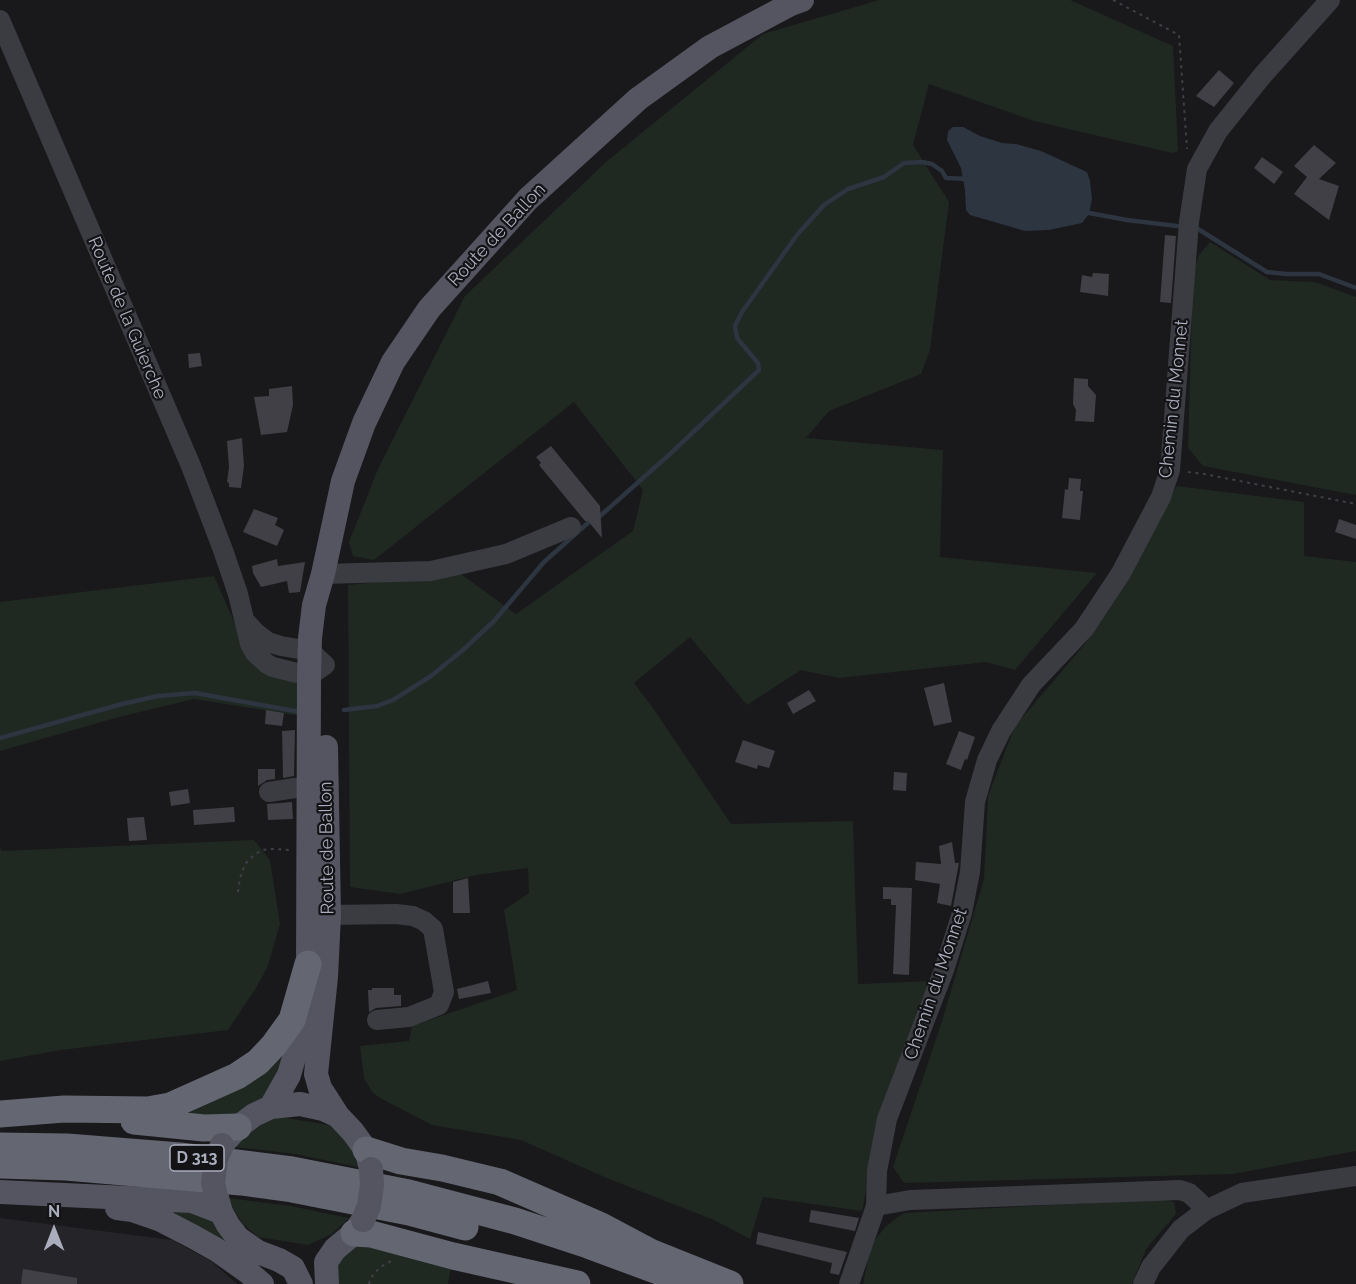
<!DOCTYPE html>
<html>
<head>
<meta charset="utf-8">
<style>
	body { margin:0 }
	#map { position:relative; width:1356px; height:1284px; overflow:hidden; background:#19181b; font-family:Raleway,sans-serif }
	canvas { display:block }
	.north { position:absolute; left:24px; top:1200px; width:60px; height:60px; -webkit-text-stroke:4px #131316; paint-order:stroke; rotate:0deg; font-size:16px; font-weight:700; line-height:24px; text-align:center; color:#a9adbc }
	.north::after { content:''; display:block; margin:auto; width:21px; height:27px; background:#a9adbc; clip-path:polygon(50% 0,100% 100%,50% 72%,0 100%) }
</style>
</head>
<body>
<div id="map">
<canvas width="1356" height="1284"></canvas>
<div class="north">N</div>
</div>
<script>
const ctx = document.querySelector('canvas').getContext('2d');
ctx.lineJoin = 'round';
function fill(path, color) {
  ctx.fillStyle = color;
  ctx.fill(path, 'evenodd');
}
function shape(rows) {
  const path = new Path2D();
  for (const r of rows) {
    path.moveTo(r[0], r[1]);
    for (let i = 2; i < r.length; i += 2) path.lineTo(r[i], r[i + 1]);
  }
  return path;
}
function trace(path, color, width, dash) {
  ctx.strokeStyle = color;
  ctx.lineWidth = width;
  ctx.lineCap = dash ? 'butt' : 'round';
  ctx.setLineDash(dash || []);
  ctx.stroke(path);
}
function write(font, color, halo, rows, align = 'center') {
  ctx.font = font + ' Raleway,sans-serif';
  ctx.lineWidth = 4.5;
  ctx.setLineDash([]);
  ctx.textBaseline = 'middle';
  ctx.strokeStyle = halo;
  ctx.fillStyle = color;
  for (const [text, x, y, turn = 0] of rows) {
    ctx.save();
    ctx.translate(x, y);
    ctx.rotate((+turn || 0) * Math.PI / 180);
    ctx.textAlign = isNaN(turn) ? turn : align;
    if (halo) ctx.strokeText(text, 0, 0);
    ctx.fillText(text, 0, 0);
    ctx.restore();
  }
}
fill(shape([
	[0,1218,172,1240,211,1261,237,1284,0,1284]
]), '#252428');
fill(shape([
	[879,0,1070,0,1173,46,1178,151,1172,153,1034,121,929,84,913,145,949,202,930,350,921,374,829,411,806,438,943,450,940,557,1097,573,1015,670,986,662,839,678,801,670,747,705,690,637,634,683,653,708,731,824,853,821,858,984,933,981,880,1122,862,1211,763,1197,750,1239,714,1220,609,1179,521,1140,432,1125,380,1098,372,1092,364,1078,360,1046,409,1041,412,1026,517,990,504,910,529,893,528,868,476,875,400,894,350,887,348,585,461,574,516,614,633,531,643,490,574,402,374,560,353,556,349,542,378,469,465,296,606,162,763,34],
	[1210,242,1270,280,1315,282,1356,297,1356,495,1203,466,1188,448,1193,271,1199,255],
	[1177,486,1304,502,1304,556,1356,562,1356,1151,1233,1174,904,1183,893,1167,942,1021,984,879,988,796,1015,726,1085,644],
	[214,576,249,656,297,684,302,693,301,716,194,699,119,717,0,751,0,602],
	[254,840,270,860,280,924,268,966,256,988,228,1030,61,1050,0,1061,0,848,2,851],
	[279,1056,283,1059,274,1092,232,1118,186,1118,184,1107],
	[274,1116,329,1125,340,1132,352,1150,358,1167,295,1154,236,1147,250,1130],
	[228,1198,291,1206,349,1218,332,1234,308,1245,258,1237,242,1223,232,1207],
	[1162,1199,1174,1202,1176,1214,1146,1249,1132,1284,863,1284,871,1245,886,1226,904,1213],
	[156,1205,221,1212,226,1241,223,1244],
	[354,1233,453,1256,448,1284,327,1284]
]), '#1f2922');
fill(shape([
	[953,127,963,127,980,136,1002,143,1016,144,1041,151,1087,172,1090,181,1092,199,1089,214,1082,223,1049,230,1025,231,970,215,966,210,965,190,961,168,947,140,948,131]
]), '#2c3540');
trace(shape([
	[1084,212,1127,220,1185,227],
	[1193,228,1198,229,1267,272,1286,274,1319,274,1356,288],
	[344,710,377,706,393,700,431,676,463,650,494,621,544,562,589,522,599,517,670,454,759,370,758,363,737,338,735,326,742,312,797,235,824,205,848,189,884,177,904,163,922,162,932,164,942,171,946,178,969,179],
	[0,738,122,704,158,696,195,693,300,712]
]), '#2c3540', 4.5);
fill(shape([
	[1219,70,1234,83,1214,107,1196,96],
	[1314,145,1336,163,1319,179,1339,186,1329,220,1294,194,1307,177,1294,166],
	[1262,157,1283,172,1274,184,1254,168],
	[1165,235,1176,236,1171,303,1160,302],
	[1093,273,1109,274,1108,296,1080,292,1082,275,1092,277],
	[200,353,202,366,189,368,188,354],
	[1074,378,1088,379,1088,386,1096,395,1094,422,1075,421,1076,410,1073,404],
	[292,386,293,405,287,432,261,435,254,397,269,396,269,389],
	[242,438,244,466,241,488,229,487,229,483,227,482,229,467,227,441],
	[551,446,600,506,602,538,588,521,585,521,539,465,541,463,536,457],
	[1069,478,1081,479,1080,491,1083,491,1080,520,1062,518,1065,489,1068,490],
	[254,509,278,518,275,525,284,530,277,546,243,532],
	[1339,519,1356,525,1356,539,1335,532],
	[277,559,278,566,305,562,300,592,289,593,287,581,261,587,253,573,252,566],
	[944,683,952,722,934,726,924,688],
	[809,690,816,701,793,714,787,703],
	[266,710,284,713,282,726,265,724],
	[295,730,294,776,283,778,282,731],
	[959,731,975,737,967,760,965,759,961,770,946,764],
	[743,740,775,751,769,768,758,765,757,769,735,762],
	[258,769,275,769,275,779,267,780,258,786],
	[894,772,907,773,906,791,893,790],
	[188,789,190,803,171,806,169,792],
	[292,802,293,819,268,820,267,804],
	[234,807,235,822,194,825,193,810],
	[144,817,147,840,129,841,127,818],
	[952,842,955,863,959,863,951,906,937,903,940,884,915,880,916,862,941,864,939,846],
	[468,878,470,913,453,913,453,882],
	[883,887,912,888,909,975,893,974,896,905,891,905,891,899,883,899],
	[488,981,491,993,459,999,457,989],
	[372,988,394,988,394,995,401,995,401,1006,376,1008,369,1012,368,990,372,990],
	[811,1210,859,1218,855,1231,809,1222],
	[758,1232,847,1252,839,1275,830,1273,832,1263,756,1244],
	[23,1269,77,1278,77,1284,21,1284]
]), '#404046');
trace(shape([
	[1113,0,1179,35,1187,149],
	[1188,472,1204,474,1356,504],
	[238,892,240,878,245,864,254,855,262,850,272,849,289,850],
	[369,1284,370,1279,379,1268,391,1261]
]), '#3f4047', 2, [3, 4.5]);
trace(shape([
	[0,20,191,466,223,550,238,594,250,644,255,653,267,664,273,667,309,676,325,665,310,651,281,646,268,642,256,633,245,621],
	[323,574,431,571,506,554,571,527],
	[269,792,295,788,323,788],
	[316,920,329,915,396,914,413,916,424,921,433,929,444,992,439,1005,409,1017,377,1020],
	[876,1206,910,1200,1180,1190,1189,1193,1200,1203,1206,1210],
	[849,1284,876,1206,877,1171,887,1119,944,970,962,913,970,872,975,802,987,760,1001,731,1031,685,1084,629,1121,573,1161,497,1170,470,1189,222,1197,169,1218,131,1262,76,1330,0],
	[1143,1284,1151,1267,1181,1229,1206,1210,1242,1193,1356,1176]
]), '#3b3b42', 20);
trace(shape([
	[326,747,329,915,326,977,316,1074,320,1088,338,1116],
	[271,1107,289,1075,300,1037,308,964,309,676,310,638,314,605,323,574,343,481,364,423,393,362,429,309,528,199,638,99,710,47,791,4,802,0],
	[226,1140,238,1127,254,1115,271,1107,300,1104,323,1109,338,1116,353,1132,366,1150,371,1169],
	[0,1192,192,1201,221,1212],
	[217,1198,221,1212,228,1225,238,1238,258,1252,279,1260,293,1268,301,1284],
	[117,1208,132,1210,161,1220,192,1236,217,1250,248,1272,262,1284],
	[327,1284,326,1262,335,1249,354,1233,363,1220]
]), '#545560', 24);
trace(shape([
	[0,1114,64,1109,148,1110,170,1106,237,1076,258,1062,274,1045,292,1020,308,964],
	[134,1121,204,1128,238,1127],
	[0,1146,67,1147,180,1156,292,1170,409,1193,515,1221,588,1245,693,1284],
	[366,1150,401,1161,442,1168,500,1182,601,1226,650,1252,730,1284],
	[0,1165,66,1167,241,1182,292,1189,409,1212,465,1227],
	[354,1233,371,1234,453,1256,577,1284]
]), '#646672', 27);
trace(shape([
	[216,1197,213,1182,216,1159,222,1145],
	[363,1220,369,1206,372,1185,371,1169]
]), '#545560', 24);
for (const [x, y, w] of [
	[197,1158,54]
]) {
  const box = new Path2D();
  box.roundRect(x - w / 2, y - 13, w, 26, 4.5);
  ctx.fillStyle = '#131316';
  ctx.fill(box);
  trace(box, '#a9adbc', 1.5);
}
write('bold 16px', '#a9adbc', null, [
	["D 313",197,1158]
]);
write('18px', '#a9adbc', '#131316', [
	["Route de Ballon",497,235,-47],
	["Route de la Guierche",127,318,67],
	["Chemin du Monnet",1174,399,-84],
	["Route de Ballon",327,848,-91],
	["Chemin du Monnet",936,984,-71]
]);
</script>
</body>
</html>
